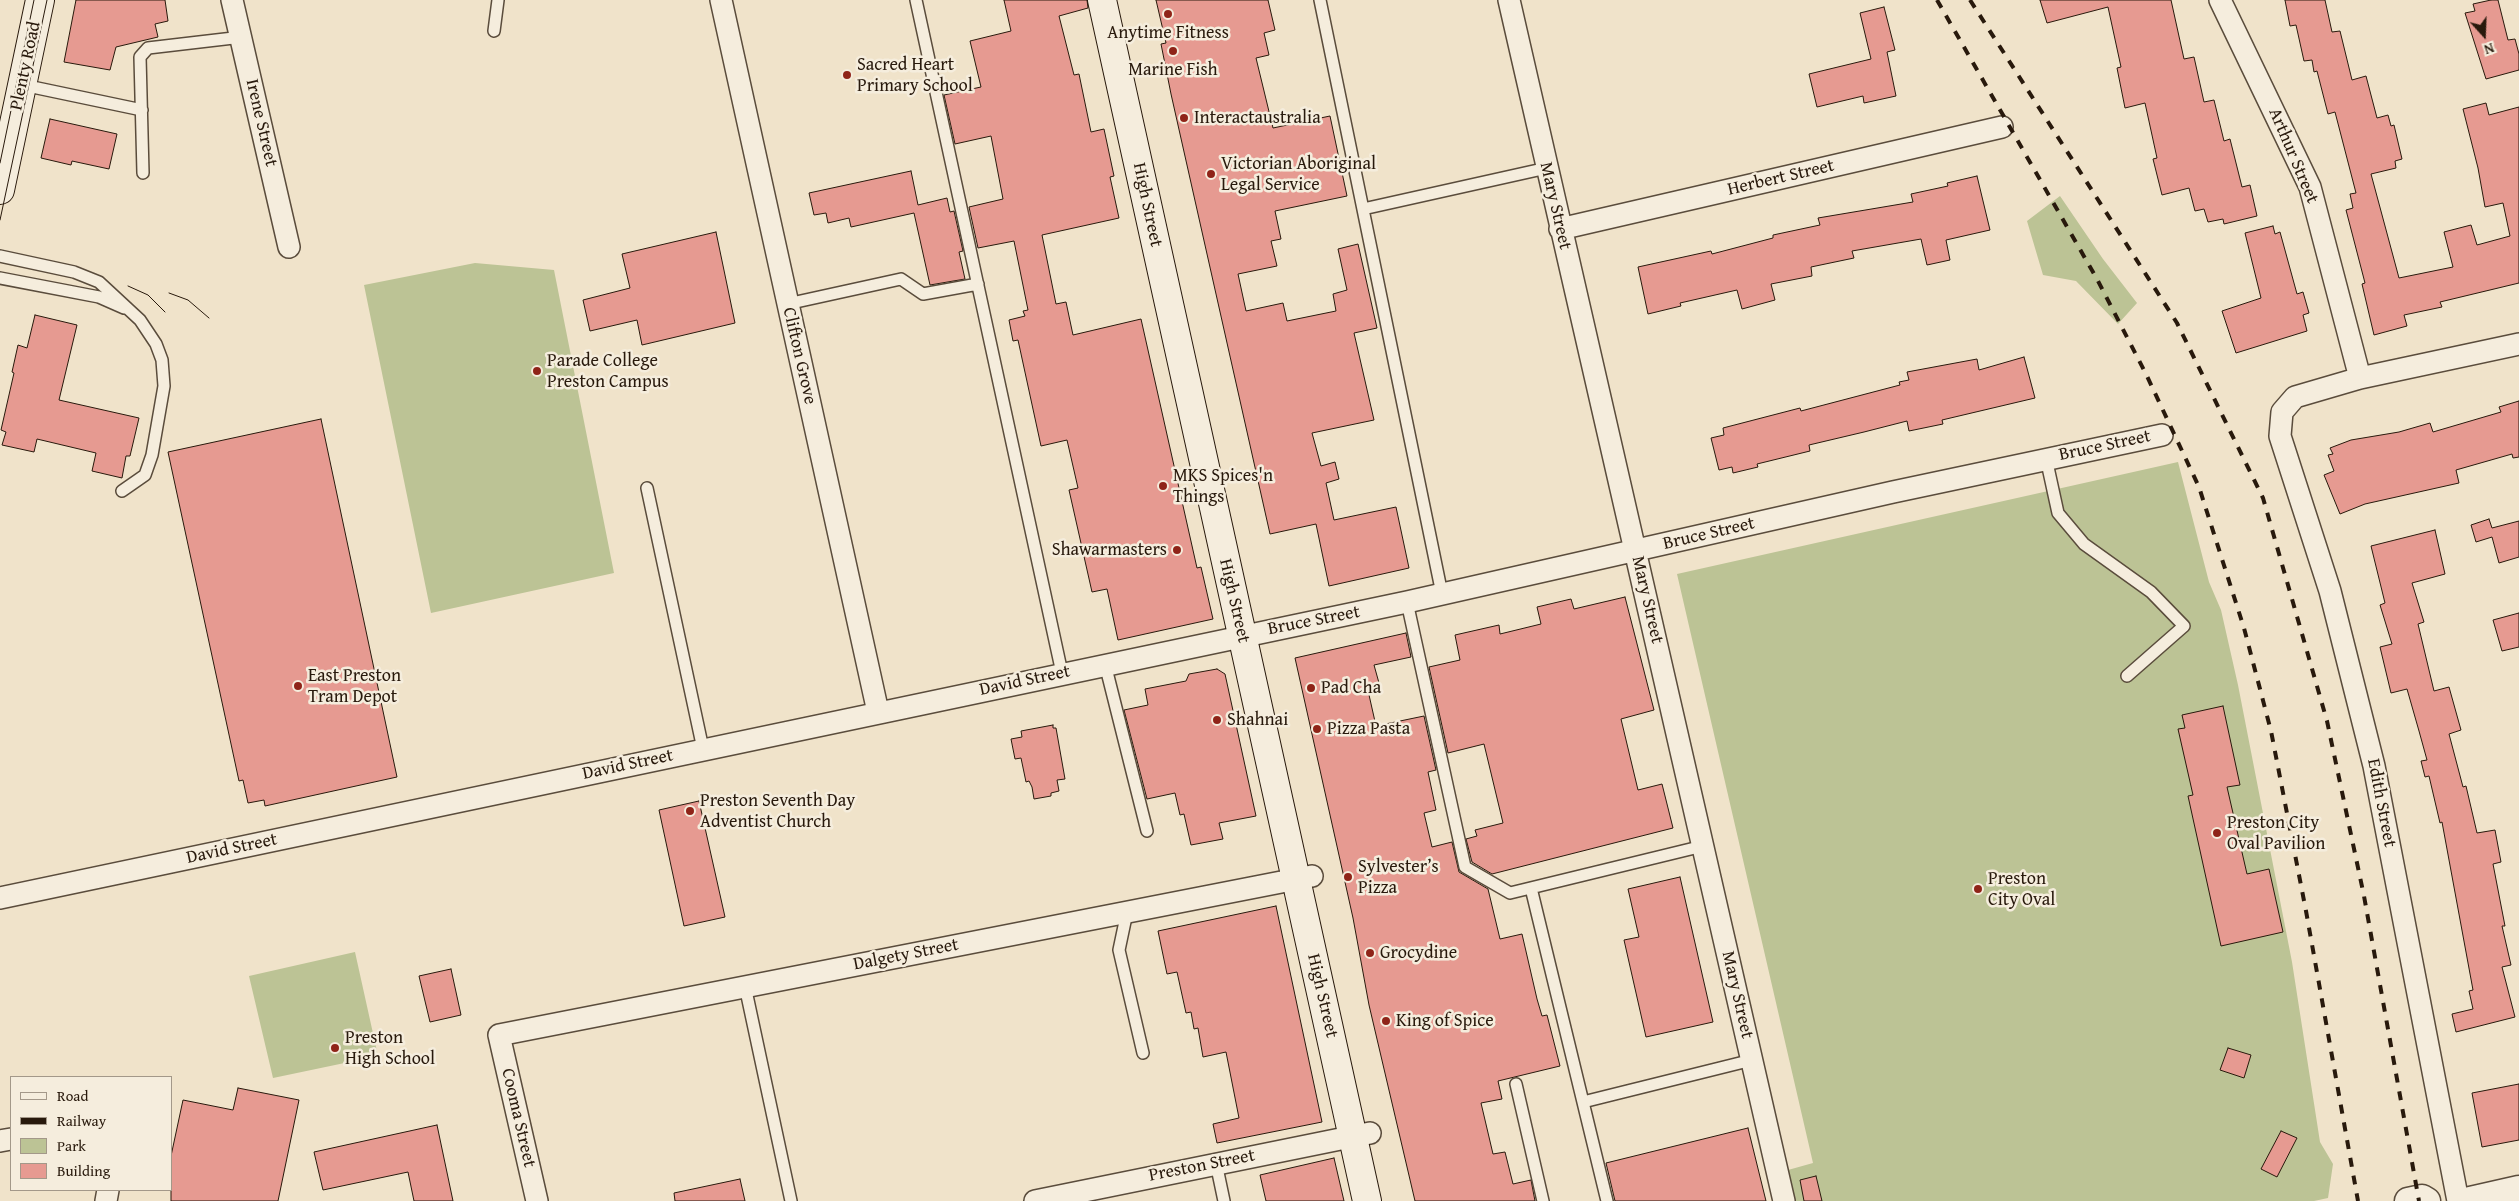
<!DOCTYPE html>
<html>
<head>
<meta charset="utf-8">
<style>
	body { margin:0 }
	#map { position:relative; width:2519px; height:1201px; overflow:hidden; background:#f0e3ca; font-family:"Gentium Book Plus",serif }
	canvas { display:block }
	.legend { position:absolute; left:10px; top:1076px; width:162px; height:115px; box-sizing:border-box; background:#f5eddd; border:1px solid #a39889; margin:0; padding:6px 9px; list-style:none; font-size:15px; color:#28190c }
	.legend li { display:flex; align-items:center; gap:10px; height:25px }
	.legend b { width:25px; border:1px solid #a39889 }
	.north { position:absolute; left:2459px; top:10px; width:50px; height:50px; -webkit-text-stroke:4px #f5eddd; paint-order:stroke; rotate:160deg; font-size:14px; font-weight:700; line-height:20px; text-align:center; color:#28190c }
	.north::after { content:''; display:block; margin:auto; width:18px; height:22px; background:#28190c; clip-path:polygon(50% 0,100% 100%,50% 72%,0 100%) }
</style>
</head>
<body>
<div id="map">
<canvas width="2519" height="1201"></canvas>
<ul class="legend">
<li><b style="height:6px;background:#f5eddd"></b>Road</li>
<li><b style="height:6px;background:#28190c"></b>Railway</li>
<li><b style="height:14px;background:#bcc395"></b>Park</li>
<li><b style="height:14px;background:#e69a91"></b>Building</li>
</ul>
<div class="north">N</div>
</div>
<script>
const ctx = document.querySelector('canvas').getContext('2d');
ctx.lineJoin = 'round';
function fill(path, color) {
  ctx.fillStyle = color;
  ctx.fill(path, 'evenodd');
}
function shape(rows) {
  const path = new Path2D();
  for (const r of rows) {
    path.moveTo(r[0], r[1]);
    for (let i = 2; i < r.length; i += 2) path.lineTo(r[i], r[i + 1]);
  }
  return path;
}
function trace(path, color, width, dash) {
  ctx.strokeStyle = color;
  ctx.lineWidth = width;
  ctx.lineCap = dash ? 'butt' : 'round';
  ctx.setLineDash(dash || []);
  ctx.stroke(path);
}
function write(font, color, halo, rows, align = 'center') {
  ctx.font = font + ' "Gentium Book Plus",serif';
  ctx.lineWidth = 5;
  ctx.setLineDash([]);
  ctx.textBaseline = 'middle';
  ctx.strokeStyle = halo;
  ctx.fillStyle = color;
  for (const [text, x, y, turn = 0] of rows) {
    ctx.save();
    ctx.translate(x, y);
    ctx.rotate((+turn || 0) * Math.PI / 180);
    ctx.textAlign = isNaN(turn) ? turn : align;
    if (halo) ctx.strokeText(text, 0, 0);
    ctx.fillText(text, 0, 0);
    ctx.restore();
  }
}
fill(shape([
	[2060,196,2103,259,2137,303,2118,324,2076,281,2043,275,2027,221],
	[475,263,554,270,614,573,431,613,364,285],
	[2178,462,2209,582,2221,610,2238,685,2292,962,2320,1142,2333,1164,2328,1198,2314,1201,1795,1201,1788,1170,1813,1163,1677,574],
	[355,952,378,1056,273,1078,249,976]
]), '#bcc395');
const building = shape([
	[76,0,165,0,168,21,155,24,158,37,116,47,110,70,64,62,76,0],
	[1004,0,1087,0,1088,8,1059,16,1074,75,1079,74,1091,132,1104,129,1114,176,1110,177,1119,218,1042,235,1056,304,1066,302,1073,335,1141,319,1197,568,1201,567,1213,619,1118,640,1107,589,1092,592,1069,490,1078,488,1067,440,1041,446,1018,340,1013,341,1009,320,1025,316,1023,311,1028,310,1014,241,978,248,969,207,1003,199,991,136,955,144,944,95,981,87,970,41,1011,31,1004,0],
	[1156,0,1268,0,1275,30,1264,33,1269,55,1256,58,1273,128,1330,116,1347,196,1275,211,1281,239,1271,241,1277,266,1238,274,1246,311,1283,303,1287,321,1336,311,1333,294,1347,290,1338,249,1358,244,1377,328,1354,333,1374,420,1312,433,1321,466,1335,462,1339,479,1326,483,1334,520,1396,507,1409,568,1329,586,1316,524,1270,534,1171,94,1161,44,1166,43,1156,0],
	[2040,0,2171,0,2184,59,2194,57,2204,102,2214,100,2224,141,2230,139,2242,187,2250,185,2257,216,2224,224,2223,219,2208,222,2204,209,2195,211,2189,188,2162,195,2153,159,2157,158,2145,103,2125,108,2117,68,2121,67,2108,7,2047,23,2040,0],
	[2285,0,2325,0,2332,32,2340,31,2352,80,2366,76,2377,118,2388,115,2391,126,2394,125,2402,159,2395,161,2396,168,2371,174,2399,278,2453,267,2444,232,2471,225,2477,245,2510,236,2503,203,2485,207,2478,168,2463,109,2486,103,2489,115,2519,107,2519,283,2440,302,2442,307,2404,315,2407,326,2374,335,2362,284,2365,283,2346,210,2353,208,2350,194,2356,193,2335,112,2328,114,2317,71,2314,72,2312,60,2304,61,2296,25,2290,26,2285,0],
	[2491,0,2498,0,2508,40,2515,39,2519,54,2519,70,2486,79,2465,13,2475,11,2473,4,2491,0],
	[1884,7,1895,50,1887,52,1896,96,1864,103,1863,96,1817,107,1809,74,1871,59,1860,13,1884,7],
	[50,119,117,134,109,169,72,161,71,165,41,158,50,119],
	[911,171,918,205,947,198,950,212,954,211,963,251,959,252,965,279,930,285,914,213,851,227,849,218,828,223,826,213,814,215,809,193,911,171],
	[1977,176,1990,230,1946,240,1950,260,1927,265,1921,239,1852,251,1854,258,1811,267,1812,276,1771,284,1775,300,1742,309,1737,290,1680,303,1681,306,1648,314,1638,267,1711,251,1712,254,1773,238,1773,235,1820,225,1818,218,1913,202,1911,194,1948,186,1947,183,1977,176],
	[2273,226,2275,234,2280,232,2297,294,2303,292,2309,313,2303,315,2307,331,2236,353,2222,311,2261,298,2245,233,2273,226],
	[716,232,735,323,642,345,637,320,590,331,583,300,630,288,622,254,716,232],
	[35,315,77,325,59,400,139,418,130,456,126,456,122,478,92,471,96,453,37,439,34,452,2,445,6,432,1,430,14,373,12,372,18,345,27,348,35,315],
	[2024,357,2035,398,1942,420,1943,424,1909,431,1907,421,1864,432,1809,445,1810,451,1757,464,1758,467,1733,473,1732,467,1719,470,1711,438,1724,435,1723,428,1800,408,1801,411,1900,385,1899,382,1909,380,1907,372,1977,359,1979,370,2024,357],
	[2519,401,2519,457,2513,458,2512,454,2456,470,2459,483,2365,504,2340,514,2324,475,2334,471,2328,455,2333,454,2330,448,2351,440,2399,432,2430,423,2433,432,2501,412,2499,407,2519,401],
	[321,419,397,777,265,806,264,800,248,803,243,780,239,781,168,452,321,419],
	[2489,519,2492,528,2519,521,2519,557,2499,563,2492,537,2476,542,2471,525,2489,519],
	[2435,530,2445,574,2412,583,2424,622,2418,624,2434,691,2449,687,2461,730,2449,734,2463,787,2466,786,2477,833,2495,830,2501,862,2493,864,2505,926,2502,926,2511,965,2502,967,2515,1017,2456,1032,2452,1014,2473,1009,2469,991,2473,990,2442,822,2440,823,2429,776,2425,777,2421,761,2427,760,2419,731,2407,689,2391,693,2380,647,2392,644,2380,605,2385,603,2371,546,2435,530],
	[1625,597,1654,710,1621,719,1638,790,1662,784,1673,828,1492,874,1472,862,1466,839,1477,836,1475,830,1503,823,1484,744,1448,753,1429,667,1460,660,1455,635,1499,625,1500,634,1541,624,1537,607,1571,599,1574,609,1625,597],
	[2519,613,2519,647,2502,651,2493,620,2519,613],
	[1406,633,1411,657,1374,665,1379,683,1367,686,1376,726,1424,716,1436,770,1428,772,1436,810,1424,813,1432,847,1452,842,1459,872,1488,889,1500,939,1522,934,1537,999,1542,1016,1547,1015,1560,1066,1498,1081,1502,1099,1481,1103,1493,1154,1505,1152,1513,1184,1531,1180,1535,1201,1415,1201,1369,1005,1353,918,1295,658,1406,633],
	[1217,669,1225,674,1256,816,1219,823,1223,839,1191,845,1184,814,1180,815,1175,793,1147,799,1124,710,1148,705,1145,689,1186,681,1189,674,1217,669],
	[2223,706,2240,785,2227,787,2247,874,2269,869,2283,932,2221,946,2188,796,2193,795,2178,729,2185,728,2182,715,2223,706],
	[1053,725,1053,728,1056,728,1065,779,1057,780,1059,791,1051,793,1051,796,1034,799,1032,787,1029,781,1026,782,1021,758,1015,759,1011,739,1022,737,1021,731,1053,725],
	[699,801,725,917,684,926,659,810,699,801],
	[1680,877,1713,1022,1646,1037,1624,940,1639,937,1628,889,1680,877],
	[1276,906,1322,1122,1217,1143,1213,1124,1239,1118,1226,1052,1203,1057,1198,1028,1194,1029,1191,1012,1186,1013,1177,972,1167,974,1158,931,1276,906],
	[451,969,461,1015,430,1022,419,976,451,969],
	[2228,1048,2251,1055,2244,1078,2220,1070,2228,1048],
	[2519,1084,2519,1140,2482,1147,2472,1093,2519,1084],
	[238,1088,299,1100,278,1201,171,1201,171,1156,183,1100,233,1110,238,1088],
	[437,1125,453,1201,414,1201,408,1172,323,1190,314,1152,437,1125],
	[1748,1128,1766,1201,1615,1201,1606,1163,1748,1128],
	[2281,1131,2297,1138,2277,1177,2261,1169,2281,1131],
	[1334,1158,1344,1201,1266,1201,1260,1175,1334,1158],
	[1816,1176,1822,1201,1804,1201,1800,1180,1816,1176],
	[740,1179,745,1201,675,1201,674,1193,740,1179]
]);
fill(building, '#e69a91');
trace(building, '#28190c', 1);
const service = shape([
	[916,0,1062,673],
	[1320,0,1442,594],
	[494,31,498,0],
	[23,85,142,110],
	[143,173,140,57,148,48,242,37],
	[1363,209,1547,168],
	[0,256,74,272,99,282,140,320,156,344,162,360,164,386,152,455,145,475,122,491],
	[0,278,99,297,124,308],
	[787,304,901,279,923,294,978,284],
	[2046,458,2058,513,2084,544,2151,592,2184,626,2127,676],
	[647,488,703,749],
	[1407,602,1465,867,1510,893,1703,846],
	[1105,664,1147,831],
	[1531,888,1607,1201],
	[1127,912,1119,950,1143,1053],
	[745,986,791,1201],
	[1516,1084,1543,1201],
	[1583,1102,1752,1060],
	[1216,1163,1224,1201]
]);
const minor = shape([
	[232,0,289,247],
	[721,0,878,712],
	[1509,0,1784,1201],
	[2220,0,2310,187,2360,378],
	[1560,229,2002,127],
	[0,898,1407,602,1893,492,2162,435],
	[0,1141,11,1139],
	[106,1201,108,1190],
	[537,1201,499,1035,1312,876],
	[1035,1201,1370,1133],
	[2458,1201,2374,766,2330,591,2280,436,2282,412,2295,397,2360,378,2519,344]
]);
const tertiary = shape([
	[2408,1201,2422,1198,2427,1201],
	[2466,1201,2519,1189]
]);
const secondary = shape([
	[1102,0,1367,1201],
	[0,190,40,0]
]);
trace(service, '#5a4c3c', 14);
trace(minor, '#5a4c3c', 24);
trace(tertiary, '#5a4c3c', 29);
trace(secondary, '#28190c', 30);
trace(service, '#f5eddd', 11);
trace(minor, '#f5eddd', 21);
trace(tertiary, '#f5eddd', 26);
trace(secondary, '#f5eddd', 28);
trace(shape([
	[0,163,34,0],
	[0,220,47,0],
	[128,286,148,295,165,312],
	[169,293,188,300,209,318]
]), '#28190c', 1);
trace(shape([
	[1937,0,2097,279,2146,374,2199,487,2244,628,2271,731,2306,911,2358,1201],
	[1970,0,2177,323,2263,498,2327,721,2364,896,2419,1201]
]), '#28190c', 4, [9, 9]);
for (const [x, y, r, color] of [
	[1168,14,5,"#8f2418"],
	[1173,51,5,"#8f2418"],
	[847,75,5,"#8f2418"],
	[1184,118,5,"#8f2418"],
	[1211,174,5,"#8f2418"],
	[537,371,5,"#8f2418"],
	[1163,486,5,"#8f2418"],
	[1177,550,5,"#8f2418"],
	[298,686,5,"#8f2418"],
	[1311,688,5,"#8f2418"],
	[1217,720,5,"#8f2418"],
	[1317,729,5,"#8f2418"],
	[690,811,5,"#8f2418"],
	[2217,833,5,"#8f2418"],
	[1348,877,5,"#8f2418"],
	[1978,889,5,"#8f2418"],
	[1370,953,5,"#8f2418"],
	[1386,1021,5,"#8f2418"],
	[335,1048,5,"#8f2418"]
]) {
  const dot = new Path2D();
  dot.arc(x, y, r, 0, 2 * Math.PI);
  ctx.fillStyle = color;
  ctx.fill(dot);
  trace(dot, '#f5eddd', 2);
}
write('18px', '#28190c', '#f5eddd', [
	["Anytime Fitness",1168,33,"center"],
	["Sacred Heart",857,65],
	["Primary School",857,86],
	["Marine Fish",1173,70,"center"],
	["Interactaustralia",1194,118],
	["Victorian Aboriginal",1221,164],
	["Legal Service",1221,185],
	["Parade College",547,361],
	["Preston Campus",547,382],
	["MKS Spices'n",1173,476],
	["Things",1173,497],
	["Shawarmasters",1167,550,"right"],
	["East Preston",308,676],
	["Tram Depot",308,697],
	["Pad Cha",1321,688],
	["Shahnai",1227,720],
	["Pizza Pasta",1327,729],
	["Preston Seventh Day",700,801],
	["Adventist Church",700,822],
	["Preston City",2227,823],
	["Oval Pavilion",2227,844],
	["Sylvester’s",1358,867],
	["Pizza",1358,888],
	["Preston",1988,879],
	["City Oval",1988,900],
	["Grocydine",1380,953],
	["King of Spice",1396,1021],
	["Preston",345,1038],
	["High School",345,1059]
], 'left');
write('18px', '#28190c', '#f5eddd', [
	["Plenty Road",26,66,-78],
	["Irene Street",261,123,77],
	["Arthur Street",2293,156,67],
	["Herbert Street",1781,178,-13],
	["High Street",1147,205,78],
	["Mary Street",1555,206,77],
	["Clifton Grove",799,356,77],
	["Bruce Street",2105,446,-12],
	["Bruce Street",1709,534,-13],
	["Mary Street",1647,600,77],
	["High Street",1234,601,77],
	["Bruce Street",1314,621,-11],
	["David Street",1025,681,-12],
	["David Street",628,765,-12],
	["Edith Street",2381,803,79],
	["David Street",232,849,-12],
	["Dalgety Street",906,955,-11],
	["Mary Street",1737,995,77],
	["High Street",1322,996,77],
	["Cooma Street",518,1118,77],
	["Preston Street",1202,1166,-11]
]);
</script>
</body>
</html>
